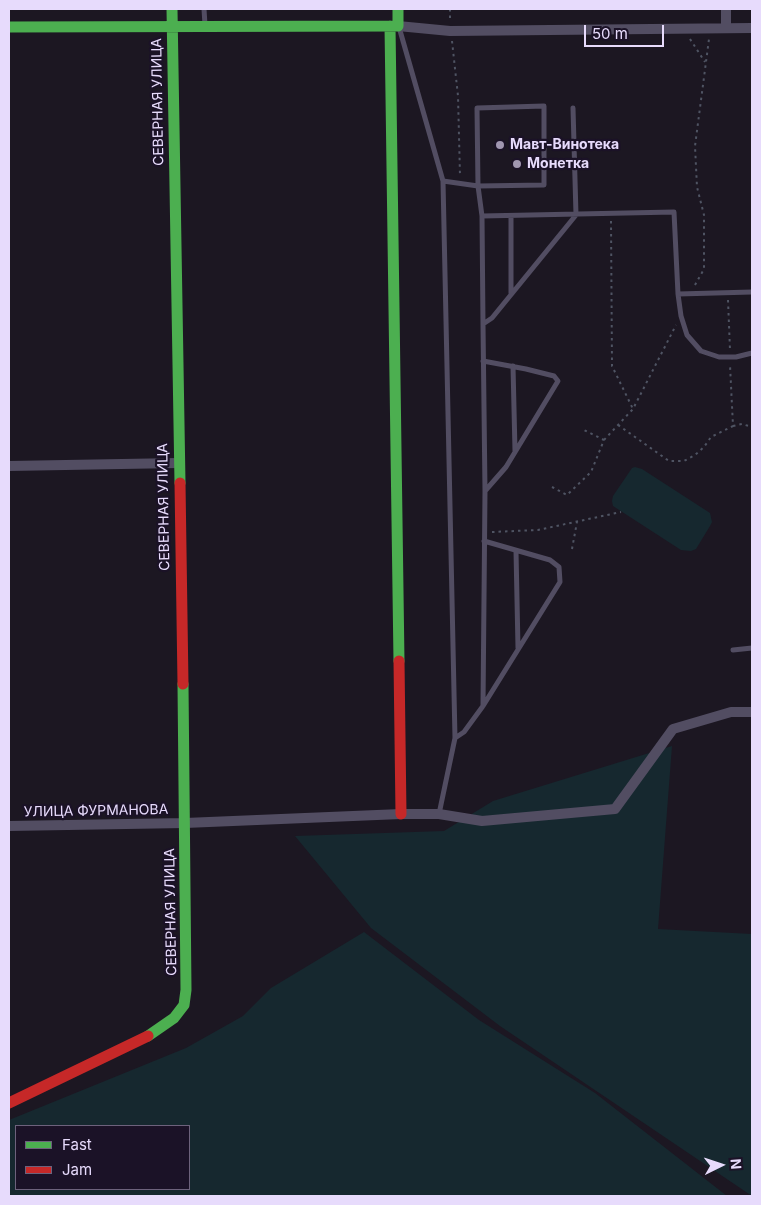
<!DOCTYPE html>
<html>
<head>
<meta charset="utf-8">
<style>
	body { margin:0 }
	#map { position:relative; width:761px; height:1205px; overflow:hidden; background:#1c1722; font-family:Inter,sans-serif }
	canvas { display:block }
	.frame { position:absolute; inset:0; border:10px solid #e7dbfc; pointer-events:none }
	.legend { position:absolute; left:15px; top:1125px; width:175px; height:65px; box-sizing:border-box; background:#1b1227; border:1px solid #6d627c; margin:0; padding:6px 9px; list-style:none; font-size:15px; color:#e7dbfc }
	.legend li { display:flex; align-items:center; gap:10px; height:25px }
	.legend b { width:25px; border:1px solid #6d627c }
	.north { position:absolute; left:696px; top:1140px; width:50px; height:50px; -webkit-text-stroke:4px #1b1227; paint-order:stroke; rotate:86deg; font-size:14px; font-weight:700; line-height:20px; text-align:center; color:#e7dbfc }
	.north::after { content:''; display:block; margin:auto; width:18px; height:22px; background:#e7dbfc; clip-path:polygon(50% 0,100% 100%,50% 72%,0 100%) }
	.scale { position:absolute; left:584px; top:25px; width:80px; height:22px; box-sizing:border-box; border:2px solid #e7dbfc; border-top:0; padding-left:6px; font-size:15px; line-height:18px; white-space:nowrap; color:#e7dbfc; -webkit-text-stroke:4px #1b1227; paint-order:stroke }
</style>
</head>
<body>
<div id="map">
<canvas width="761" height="1205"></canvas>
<div class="frame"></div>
<ul class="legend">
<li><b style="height:6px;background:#4caf50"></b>Fast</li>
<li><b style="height:6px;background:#c62828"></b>Jam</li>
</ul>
<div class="north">N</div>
<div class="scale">50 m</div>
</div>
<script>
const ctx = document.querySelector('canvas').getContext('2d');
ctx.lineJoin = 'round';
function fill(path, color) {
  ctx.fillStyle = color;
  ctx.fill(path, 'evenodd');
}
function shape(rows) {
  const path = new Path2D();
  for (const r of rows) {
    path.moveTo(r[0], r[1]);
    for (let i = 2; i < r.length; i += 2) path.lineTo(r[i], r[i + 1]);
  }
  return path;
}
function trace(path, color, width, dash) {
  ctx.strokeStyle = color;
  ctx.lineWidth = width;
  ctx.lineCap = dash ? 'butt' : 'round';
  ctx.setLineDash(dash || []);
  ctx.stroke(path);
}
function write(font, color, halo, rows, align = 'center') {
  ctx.font = font + ' Inter,sans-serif';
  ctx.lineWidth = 4.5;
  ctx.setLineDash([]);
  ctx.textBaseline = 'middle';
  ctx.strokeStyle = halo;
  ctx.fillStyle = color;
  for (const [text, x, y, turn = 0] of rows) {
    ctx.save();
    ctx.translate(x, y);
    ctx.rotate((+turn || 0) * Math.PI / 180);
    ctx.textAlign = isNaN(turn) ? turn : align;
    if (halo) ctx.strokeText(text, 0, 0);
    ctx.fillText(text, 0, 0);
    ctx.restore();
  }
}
fill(shape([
	[635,467,642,469,710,513,712,522,710,526,696,549,691,551,681,550,613,506,612,501,613,496,632,468],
	[672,746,658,929,752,934,752,1196,500,1026,371,928,295,836,444,831,493,801],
	[364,932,479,1020,595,1093,727,1196,9,1196,9,1120,186,1048,243,1016,271,988],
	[16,1126,189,1126,189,1189,16,1189]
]), '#16282f');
trace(shape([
	[450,9,450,21],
	[690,39,705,62],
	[452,41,458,96,460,176],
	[611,221,612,366,633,409],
	[695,285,704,269,704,215,697,187,695,146,709,39],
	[728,300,730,350],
	[618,425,669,461,684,461,695,455,704,447,711,437,733,426,730,365],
	[733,426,742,424,752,427],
	[604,440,633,409,676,325],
	[552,487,567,495,591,472,604,440,584,430],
	[492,532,538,530,621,512],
	[572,549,577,522]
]), '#4f5463', 2, [2.5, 4]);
trace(shape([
	[204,9,205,25],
	[399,27,443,181,478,186,477,108,544,106,544,185,478,186,482,216,483,324,492,318,576,215,573,108],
	[482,216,674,212,678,294,681,316,687,335,701,351,719,357,736,357,752,353],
	[511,217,511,293],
	[678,294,752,292],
	[483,324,485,491,483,706],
	[483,361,526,369,554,376,558,381,506,467,485,491],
	[513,366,515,451],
	[516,551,518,648],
	[733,650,752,648],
	[455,738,464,732,483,706,560,582,559,567,550,560,484,541],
	[439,814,455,738,443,181]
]), '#524d62', 5);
trace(shape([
	[726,9,726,28],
	[398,26,450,31,752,28],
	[9,466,178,463],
	[9,826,185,823,401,814,439,814,482,821,615,809,673,729,731,712,752,712]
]), '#524d62', 10);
trace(shape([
	[172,9,180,483],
	[390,26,399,661],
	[9,27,398,26,398,9],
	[148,1036,174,1018,184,1005,186,990,183,684]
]), '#4caf50', 11);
trace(shape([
	[180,483,183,684],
	[399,661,401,814],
	[9,1103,148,1036]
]), '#c62828', 11);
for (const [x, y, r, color] of [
	[500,145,5,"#a096b0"],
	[517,164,5,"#a096b0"]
]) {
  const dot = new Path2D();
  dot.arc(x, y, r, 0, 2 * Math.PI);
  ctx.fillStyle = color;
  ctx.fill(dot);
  trace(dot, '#1b1227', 2);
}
write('14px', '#e7dbfc', '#1b1227', [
	["СЕВЕРНАЯ УЛИЦА",158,102,-91],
	["СЕВЕРНАЯ УЛИЦА",164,507,-91],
	["УЛИЦА ФУРМАНОВА",96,811,-1],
	["СЕВЕРНАЯ УЛИЦА",171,912,-91]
]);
write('bold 14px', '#e7dbfc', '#1b1227', [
	["Мавт-Винотека",510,145],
	["Монетка",527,164]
], 'left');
</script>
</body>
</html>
